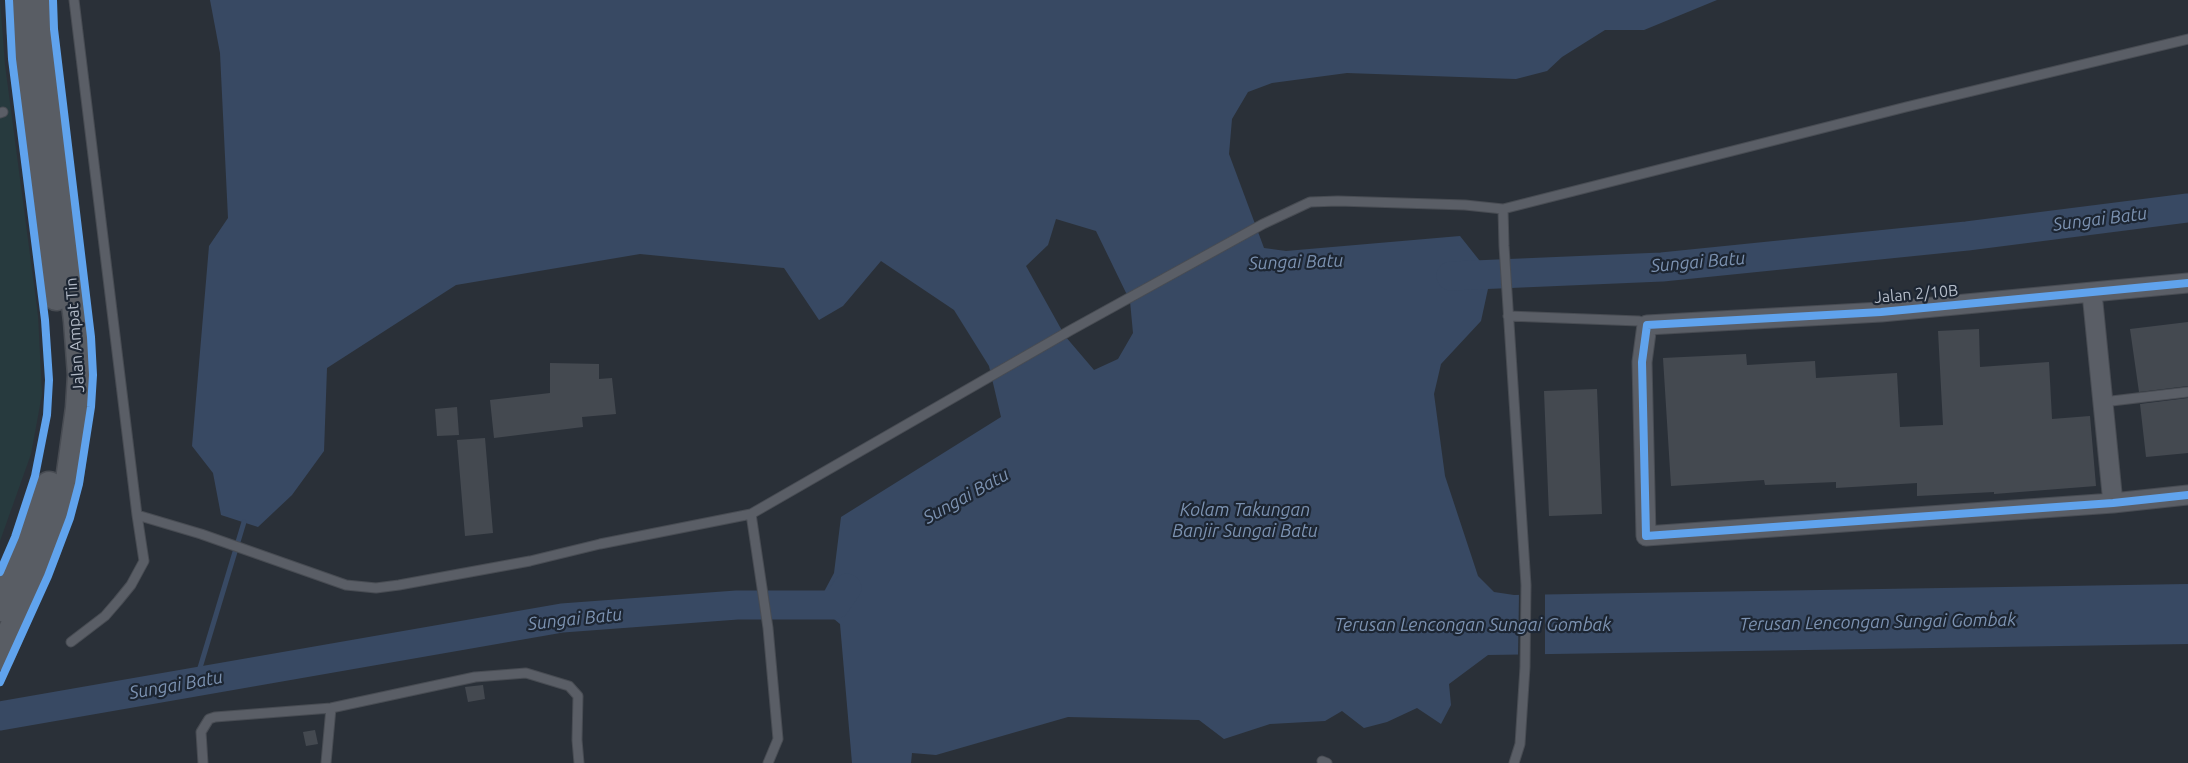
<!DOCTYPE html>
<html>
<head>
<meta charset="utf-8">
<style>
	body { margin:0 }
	canvas { display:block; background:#2a3038 }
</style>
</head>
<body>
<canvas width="2188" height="763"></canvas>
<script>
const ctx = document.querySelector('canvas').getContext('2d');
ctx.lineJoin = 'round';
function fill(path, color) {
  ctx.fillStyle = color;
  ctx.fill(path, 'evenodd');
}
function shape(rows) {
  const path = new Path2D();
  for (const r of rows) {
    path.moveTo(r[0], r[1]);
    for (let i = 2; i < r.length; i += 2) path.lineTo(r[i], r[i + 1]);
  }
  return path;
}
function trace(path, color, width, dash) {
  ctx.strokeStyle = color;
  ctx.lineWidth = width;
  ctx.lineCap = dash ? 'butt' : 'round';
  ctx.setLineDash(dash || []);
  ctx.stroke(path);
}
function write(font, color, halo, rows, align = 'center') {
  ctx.font = font + ' Ubuntu,sans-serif';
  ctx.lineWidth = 4.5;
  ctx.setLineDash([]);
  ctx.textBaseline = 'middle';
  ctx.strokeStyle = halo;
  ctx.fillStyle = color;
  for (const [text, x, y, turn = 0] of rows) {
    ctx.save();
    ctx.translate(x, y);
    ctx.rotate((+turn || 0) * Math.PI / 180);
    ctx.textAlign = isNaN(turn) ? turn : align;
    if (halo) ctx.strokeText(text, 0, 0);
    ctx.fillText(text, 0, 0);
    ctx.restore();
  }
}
fill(shape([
	[0,0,5,65,38,316,42,394,31,454,0,541]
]), '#273a3e');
fill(shape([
	[210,0,1717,0,1644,30,1605,30,1562,57,1547,71,1516,79,1347,73,1272,83,1248,92,1232,119,1229,154,1264,248,1286,251,1460,236,1491,275,1481,321,1441,364,1434,394,1445,476,1478,576,1494,592,1514,595,2188,584,2188,644,1488,655,1449,684,1451,705,1441,724,1417,708,1387,722,1364,728,1342,711,1325,721,1270,724,1224,739,1199,720,1068,717,936,755,912,753,911,763,852,763,840,624,817,605,834,573,841,517,1001,417,989,366,954,310,881,261,843,306,819,320,784,268,640,254,456,285,327,368,324,451,292,495,258,527,221,515,213,473,192,446,209,246,228,218,220,53],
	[1056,219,1096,231,1130,301,1133,333,1118,359,1094,370,1065,336,1026,266,1048,245]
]), '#384963');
fill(shape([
	[1545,592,1545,657,1518,657,1519,593]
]), '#2a3038');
trace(shape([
	[196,681,244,522]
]), '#384963', 5);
trace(shape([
	[1451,276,1662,267,1967,236,2188,208],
	[0,716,562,618,737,605,835,605,847,588]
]), '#384963', 29);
fill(shape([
	[2188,322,2188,386,2139,392,2130,329],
	[1979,329,1980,367,2049,362,2052,419,2090,416,2096,486,1994,494,1994,492,1917,496,1917,483,1836,488,1836,482,1765,485,1764,480,1671,486,1663,358,1746,354,1747,365,1815,361,1816,378,1897,373,1900,427,1943,425,1938,331],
	[550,363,599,364,599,379,612,378,616,414,582,417,583,427,494,438,490,400,550,393],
	[1597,389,1602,514,1549,516,1544,391],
	[2188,398,2188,453,2146,457,2140,404],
	[457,407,459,435,437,436,435,409],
	[485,438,493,533,465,536,457,440],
	[483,685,485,699,468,702,465,687],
	[315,730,318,744,306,746,303,732]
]), '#444950');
const lane = shape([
	[74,0,137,515,201,534,346,585,376,588,399,585,530,561,600,544,751,514,1071,330,1263,224,1310,202,1338,201,1465,205,1503,209,1906,107,2188,39],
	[0,113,3,112],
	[1503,209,1504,246,1526,585,1525,667,1520,744,1514,763],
	[1508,316,1639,321,1647,325],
	[2103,402,2188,392],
	[751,514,768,628,778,739,768,763],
	[71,642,105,616,118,601,131,585,144,561,137,515],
	[1322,761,1327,763],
	[203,763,201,732,209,719,215,717,331,708,475,677,526,673,569,686,578,696,577,740,579,763],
	[326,763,331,708]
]);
const street = shape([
	[2188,283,1881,312,1647,325,1642,362,1646,536,2113,503,2188,495],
	[2092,293,2113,503]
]);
const secondary = shape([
	[21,0,21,31,56,297],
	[0,608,21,562,49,485],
	[0,657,46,552,61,507,69,480,79,408,81,375,77,321,41,30,41,0]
]);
trace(lane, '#484c53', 11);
trace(street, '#484c53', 21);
trace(secondary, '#484c53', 29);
trace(lane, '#5a5e66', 9);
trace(street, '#5a5e66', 19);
trace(secondary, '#595d64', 26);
trace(shape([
	[2188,283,1881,312,1647,325,1642,362,1646,536,2113,503,2188,495],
	[0,572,15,537,35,476,47,415,49,380,45,320,12,59,9,0],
	[0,682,48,576,70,518,79,484,91,407,93,375,91,337,54,29,53,0]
]), '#60a3ed', 8);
write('16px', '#b4bcc9', '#1d2633', [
	["Jalan 2/10B",1916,294,-5],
	["Jalan Ampat Tin",75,335,-94]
]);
write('italic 18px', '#7c92b1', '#1d2633', [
	["Sungai Batu",2100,219,-7],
	["Sungai Batu",1296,262,-2],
	["Sungai Batu",1698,262,-5],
	["Sungai Batu",966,496,-29],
	["Kolam Takungan",1245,510],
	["Banjir Sungai Batu",1245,531],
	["Sungai Batu",575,619,-6],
	["Terusan Lencongan Sungai Gombak",1878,622,-1],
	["Terusan Lencongan Sungai Gombak",1473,625],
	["Sungai Batu",176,685,-10]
]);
</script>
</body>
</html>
